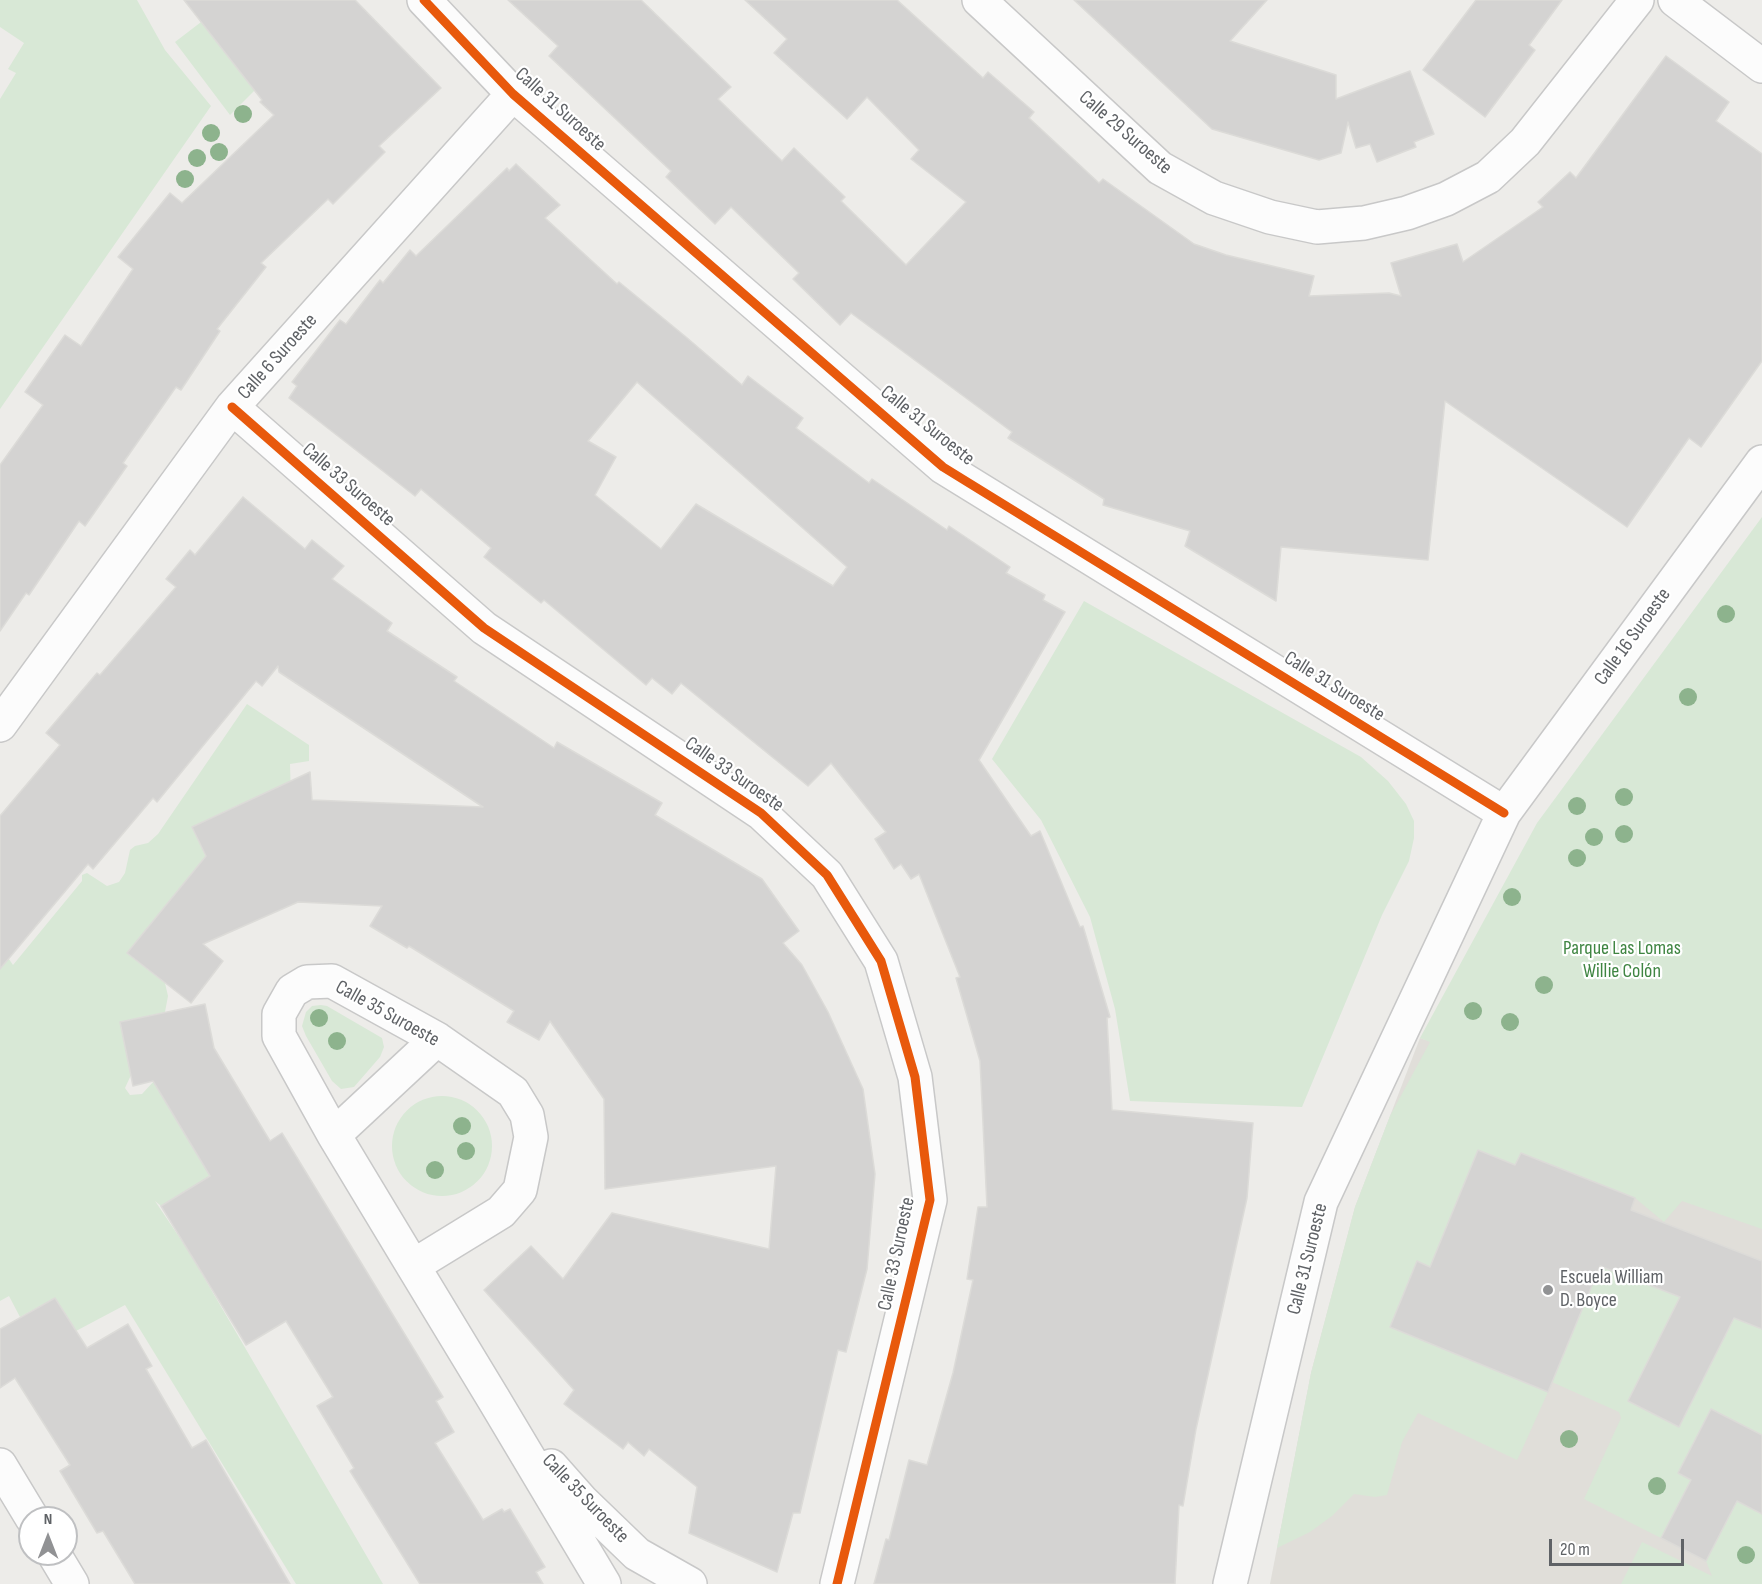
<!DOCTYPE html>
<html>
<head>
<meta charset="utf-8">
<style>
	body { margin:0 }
	#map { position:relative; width:1762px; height:1584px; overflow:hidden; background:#edece9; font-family:"Sofia Sans Condensed",sans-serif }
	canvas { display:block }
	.north { position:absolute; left:18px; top:1506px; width:60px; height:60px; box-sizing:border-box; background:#fff; border:2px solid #bfc0c2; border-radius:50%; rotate:0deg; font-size:16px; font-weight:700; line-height:24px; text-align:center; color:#5f6266 }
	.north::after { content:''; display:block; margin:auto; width:21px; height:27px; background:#919294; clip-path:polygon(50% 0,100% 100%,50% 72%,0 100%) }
	.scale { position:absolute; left:1549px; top:1539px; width:135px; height:27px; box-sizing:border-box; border:3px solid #5f6266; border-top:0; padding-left:8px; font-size:18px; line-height:21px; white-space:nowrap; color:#5f6266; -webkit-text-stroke:4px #fff; paint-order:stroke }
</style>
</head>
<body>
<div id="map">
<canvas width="1762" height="1584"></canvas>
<div class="north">N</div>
<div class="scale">20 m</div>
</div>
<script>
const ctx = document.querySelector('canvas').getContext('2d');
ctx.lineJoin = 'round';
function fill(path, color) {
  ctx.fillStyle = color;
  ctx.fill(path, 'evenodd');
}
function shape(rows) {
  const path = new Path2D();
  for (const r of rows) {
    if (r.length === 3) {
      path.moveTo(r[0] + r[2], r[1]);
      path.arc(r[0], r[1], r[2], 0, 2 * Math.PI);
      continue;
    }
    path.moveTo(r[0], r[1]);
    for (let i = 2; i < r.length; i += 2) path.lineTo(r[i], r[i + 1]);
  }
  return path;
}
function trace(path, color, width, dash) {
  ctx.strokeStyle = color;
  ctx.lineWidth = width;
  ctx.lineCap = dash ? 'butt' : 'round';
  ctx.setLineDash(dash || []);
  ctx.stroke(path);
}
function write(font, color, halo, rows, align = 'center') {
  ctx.font = font + ' "Sofia Sans Condensed",sans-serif';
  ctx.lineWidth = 4.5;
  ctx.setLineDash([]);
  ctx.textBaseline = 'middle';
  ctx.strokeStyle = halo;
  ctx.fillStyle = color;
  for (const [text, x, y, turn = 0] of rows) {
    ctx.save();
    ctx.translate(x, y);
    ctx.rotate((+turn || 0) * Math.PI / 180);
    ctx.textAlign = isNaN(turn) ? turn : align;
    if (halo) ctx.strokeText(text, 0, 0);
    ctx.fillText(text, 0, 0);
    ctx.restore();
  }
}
fill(shape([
	[1420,1038,1762,1157,1762,1584,1270,1584,1311,1373,1355,1207]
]), '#e0ded9');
fill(shape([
	[0,0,137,0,165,50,211,106,0,409,0,99,16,73,8,69,24,43,0,27],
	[222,6,269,76,230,115,175,42],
	[1762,517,1762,1229,1682,1201,1664,1222,1635,1198,1521,1153,1515,1165,1478,1150,1640,1281,1762,1329,1762,1435,1711,1409,1678,1473,1691,1480,1661,1538,1647,1531,1584,1499,1621,1418,1619,1412,1552,1382,1575,1326,1417,1261,1390,1327,1548,1392,1520,1454,1517,1460,1418,1413,1402,1442,1387,1495,1375,1497,1354,1494,1332,1516,1310,1532,1277,1548,1311,1373,1355,1207,1390,1116,1430,1042,1420,1038,1537,823],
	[1656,1345,1707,1371,1680,1426,1628,1401],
	[1084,601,1361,757,1388,781,1406,804,1414,821,1414,838,1409,861,1382,915,1302,1107,1130,1101,1115,1009,1090,917,1041,820,992,759],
	[247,704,309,745,309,761,290,764,291,798,238,805,192,827,209,863,128,954,165,983,168,996,165,1012,120,1022,131,1075,125,1088,130,1095,142,1094,154,1081,197,1099,172,1113,210,1176,161,1206,155,1201,188,1250,383,1584,296,1584,125,1305,76,1331,55,1298,20,1317,9,1296,0,1301,0,946,13,965,82,881,82,875,87,873,107,886,119,882,125,873,130,850,135,846,148,843,158,834],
	[321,1005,327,1006,382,1038,384,1047,380,1057,354,1087,341,1089,332,1081,306,1036,302,1026,306,1012,312,1006],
	[442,1146,50],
	[1737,1501,1762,1514,1762,1584,1621,1584,1642,1542,1712,1576,1706,1561]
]), '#d8e8d6');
const building = shape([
	[184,0,355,0,441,88,379,146,385,152,333,204,328,199,261,263,266,267,217,329,220,331,181,390,176,387,123,463,127,466,85,526,79,521,29,595,26,593,0,631,0,465,43,405,25,392,65,335,81,346,133,269,118,257,170,193,182,203,274,115,260,102,262,100,184,0],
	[508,0,641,0,731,87,718,99,782,161,794,148,845,197,841,201,906,265,966,202,911,159,919,150,867,97,847,119,774,53,787,39,745,0,897,0,983,78,988,72,1034,112,1029,118,1099,183,1103,179,1194,244,1226,255,1314,276,1309,296,1389,293,1401,296,1391,263,1457,244,1463,262,1543,207,1538,202,1570,172,1576,178,1666,56,1729,102,1716,121,1762,154,1762,361,1701,447,1689,438,1627,527,1445,401,1428,560,1281,547,1276,601,1185,546,1190,531,1103,505,1104,499,1008,438,1012,432,851,313,840,325,793,279,799,273,731,207,715,224,666,177,671,171,549,56,558,46,508,0],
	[1074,0,1267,0,1230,41,1336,75,1336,99,1410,71,1434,134,1414,142,1416,147,1377,162,1370,144,1356,148,1348,122,1341,153,1319,160,1212,129,1074,0],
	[1476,0,1562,0,1529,45,1535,50,1485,117,1423,70,1476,0],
	[516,164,560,205,545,218,617,284,619,282,686,337,742,385,748,376,803,418,796,428,869,483,872,479,947,530,949,526,1010,567,1006,573,1045,595,1043,600,1065,612,979,760,1031,836,1040,831,1080,927,1083,926,1110,1017,1107,1018,1112,1110,1253,1123,1247,1198,1196,1429,1183,1506,1179,1505,1175,1584,874,1584,886,1539,889,1540,909,1460,927,1465,953,1373,973,1280,967,1279,978,1207,987,1207,980,1061,956,978,960,977,919,874,911,879,901,864,894,869,875,839,886,832,831,763,808,786,681,683,672,694,652,678,646,685,544,600,541,603,484,557,491,548,421,489,415,496,289,398,297,386,292,382,340,320,346,324,380,280,383,283,410,250,416,256,507,168,509,171,516,164],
	[637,382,847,567,833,586,696,504,661,549,595,495,616,457,588,441,637,382],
	[243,497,305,549,312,540,344,566,332,579,392,623,387,631,457,677,454,681,554,748,557,742,662,803,655,815,762,879,799,931,783,943,802,965,828,1012,863,1089,875,1174,867,1269,846,1352,838,1350,800,1513,793,1513,777,1572,689,1533,697,1487,649,1449,644,1456,628,1442,623,1449,564,1404,574,1390,484,1290,531,1246,563,1279,612,1213,769,1249,776,1166,605,1189,604,1099,550,1021,539,1040,507,1022,514,1011,409,946,407,948,370,926,382,906,298,902,203,944,223,961,191,1003,127,953,206,856,192,827,310,772,312,800,483,807,279,672,278,666,262,686,256,681,157,802,153,798,93,869,88,864,0,969,0,816,60,745,46,733,97,673,100,675,176,587,166,579,190,550,195,555,243,497],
	[205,1004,214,1048,270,1141,282,1133,443,1397,436,1401,454,1432,435,1443,483,1520,502,1509,504,1512,510,1509,545,1567,536,1572,543,1584,420,1584,350,1471,354,1468,317,1406,333,1397,286,1321,246,1345,161,1206,210,1176,153,1081,133,1086,120,1022,205,1004],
	[1478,1150,1515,1165,1521,1153,1635,1198,1631,1210,1762,1261,1762,1329,1734,1318,1679,1427,1628,1401,1680,1297,1600,1266,1548,1392,1390,1327,1417,1261,1430,1267,1478,1150],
	[55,1298,87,1348,128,1324,152,1366,146,1369,192,1448,206,1440,290,1584,135,1584,103,1531,97,1533,60,1471,70,1465,15,1378,0,1388,0,1329,55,1298],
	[1711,1409,1762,1435,1762,1514,1737,1501,1706,1561,1661,1538,1691,1480,1678,1473,1711,1409]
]);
fill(building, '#d4d3d2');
trace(building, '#dcdbd8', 1.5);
const street = shape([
	[424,0,513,94,943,467,1504,813],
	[979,0,1160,168,1214,198,1270,217,1317,227,1364,223,1407,213,1446,199,1488,177,1525,142,1637,0],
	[1675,0,1762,66],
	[232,407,484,628,761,813,827,875,881,961,915,1077,930,1200,837,1584],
	[0,725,232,407,513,94],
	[334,1135,437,1039],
	[413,1266,501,1212,520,1190,531,1137,527,1115,513,1092,437,1039,332,981,307,982,292,991,279,1014,279,1036,334,1135,413,1266,493,1398,604,1584],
	[0,1465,32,1518],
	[551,1466,582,1501,637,1554,690,1584],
	[54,1554,72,1584],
	[1230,1584,1321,1202,1504,813,1762,462]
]);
trace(street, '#c8c8c8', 36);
trace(street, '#fcfcfc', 33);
trace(shape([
	[424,0,513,94,943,467,1504,813],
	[232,407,484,628,761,813,827,875,881,961,915,1077,930,1200,837,1584]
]), '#e8590c', 9);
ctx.fillStyle = '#8db38d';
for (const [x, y] of [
	[243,114],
	[211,133],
	[219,152],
	[197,158],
	[185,179],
	[1726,614],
	[1688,697],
	[1624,797],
	[1577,806],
	[1624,834],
	[1594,837],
	[1577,858],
	[1512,897],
	[1544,985],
	[1473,1011],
	[319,1018],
	[1510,1022],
	[337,1041],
	[462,1126],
	[466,1151],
	[435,1170],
	[1569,1439],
	[1657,1486],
	[1746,1555]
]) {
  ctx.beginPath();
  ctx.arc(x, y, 9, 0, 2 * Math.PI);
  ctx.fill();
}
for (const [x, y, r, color] of [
	[1548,1290,6,"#919294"]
]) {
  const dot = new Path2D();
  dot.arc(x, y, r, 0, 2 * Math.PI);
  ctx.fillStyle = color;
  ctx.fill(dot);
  trace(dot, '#fff', 2);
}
write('20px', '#5f6266', '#fff', [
	["Calle 31 Suroeste",560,110,42],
	["Calle 29 Suroeste",1125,133,41],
	["Calle 6 Suroeste",278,357,-48],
	["Calle 31 Suroeste",927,426,39],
	["Calle 33 Suroeste",348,485,41],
	["Calle 16 Suroeste",1633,637,-54],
	["Calle 31 Suroeste",1334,687,32],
	["Calle 33 Suroeste",734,775,35],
	["Calle 35 Suroeste",387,1014,29],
	["Calle 33 Suroeste",897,1254,-78],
	["Calle 31 Suroeste",1308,1259,-76],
	["Calle 35 Suroeste",585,1499,46]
]);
write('20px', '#3f8542', '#fff', [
	["Parque Las Lomas",1622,949],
	["Willie Colón",1622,972]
]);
write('20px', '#5f6266', '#fff', [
	["Escuela William",1560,1278],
	["D. Boyce",1560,1301]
], 'left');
</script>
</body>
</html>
